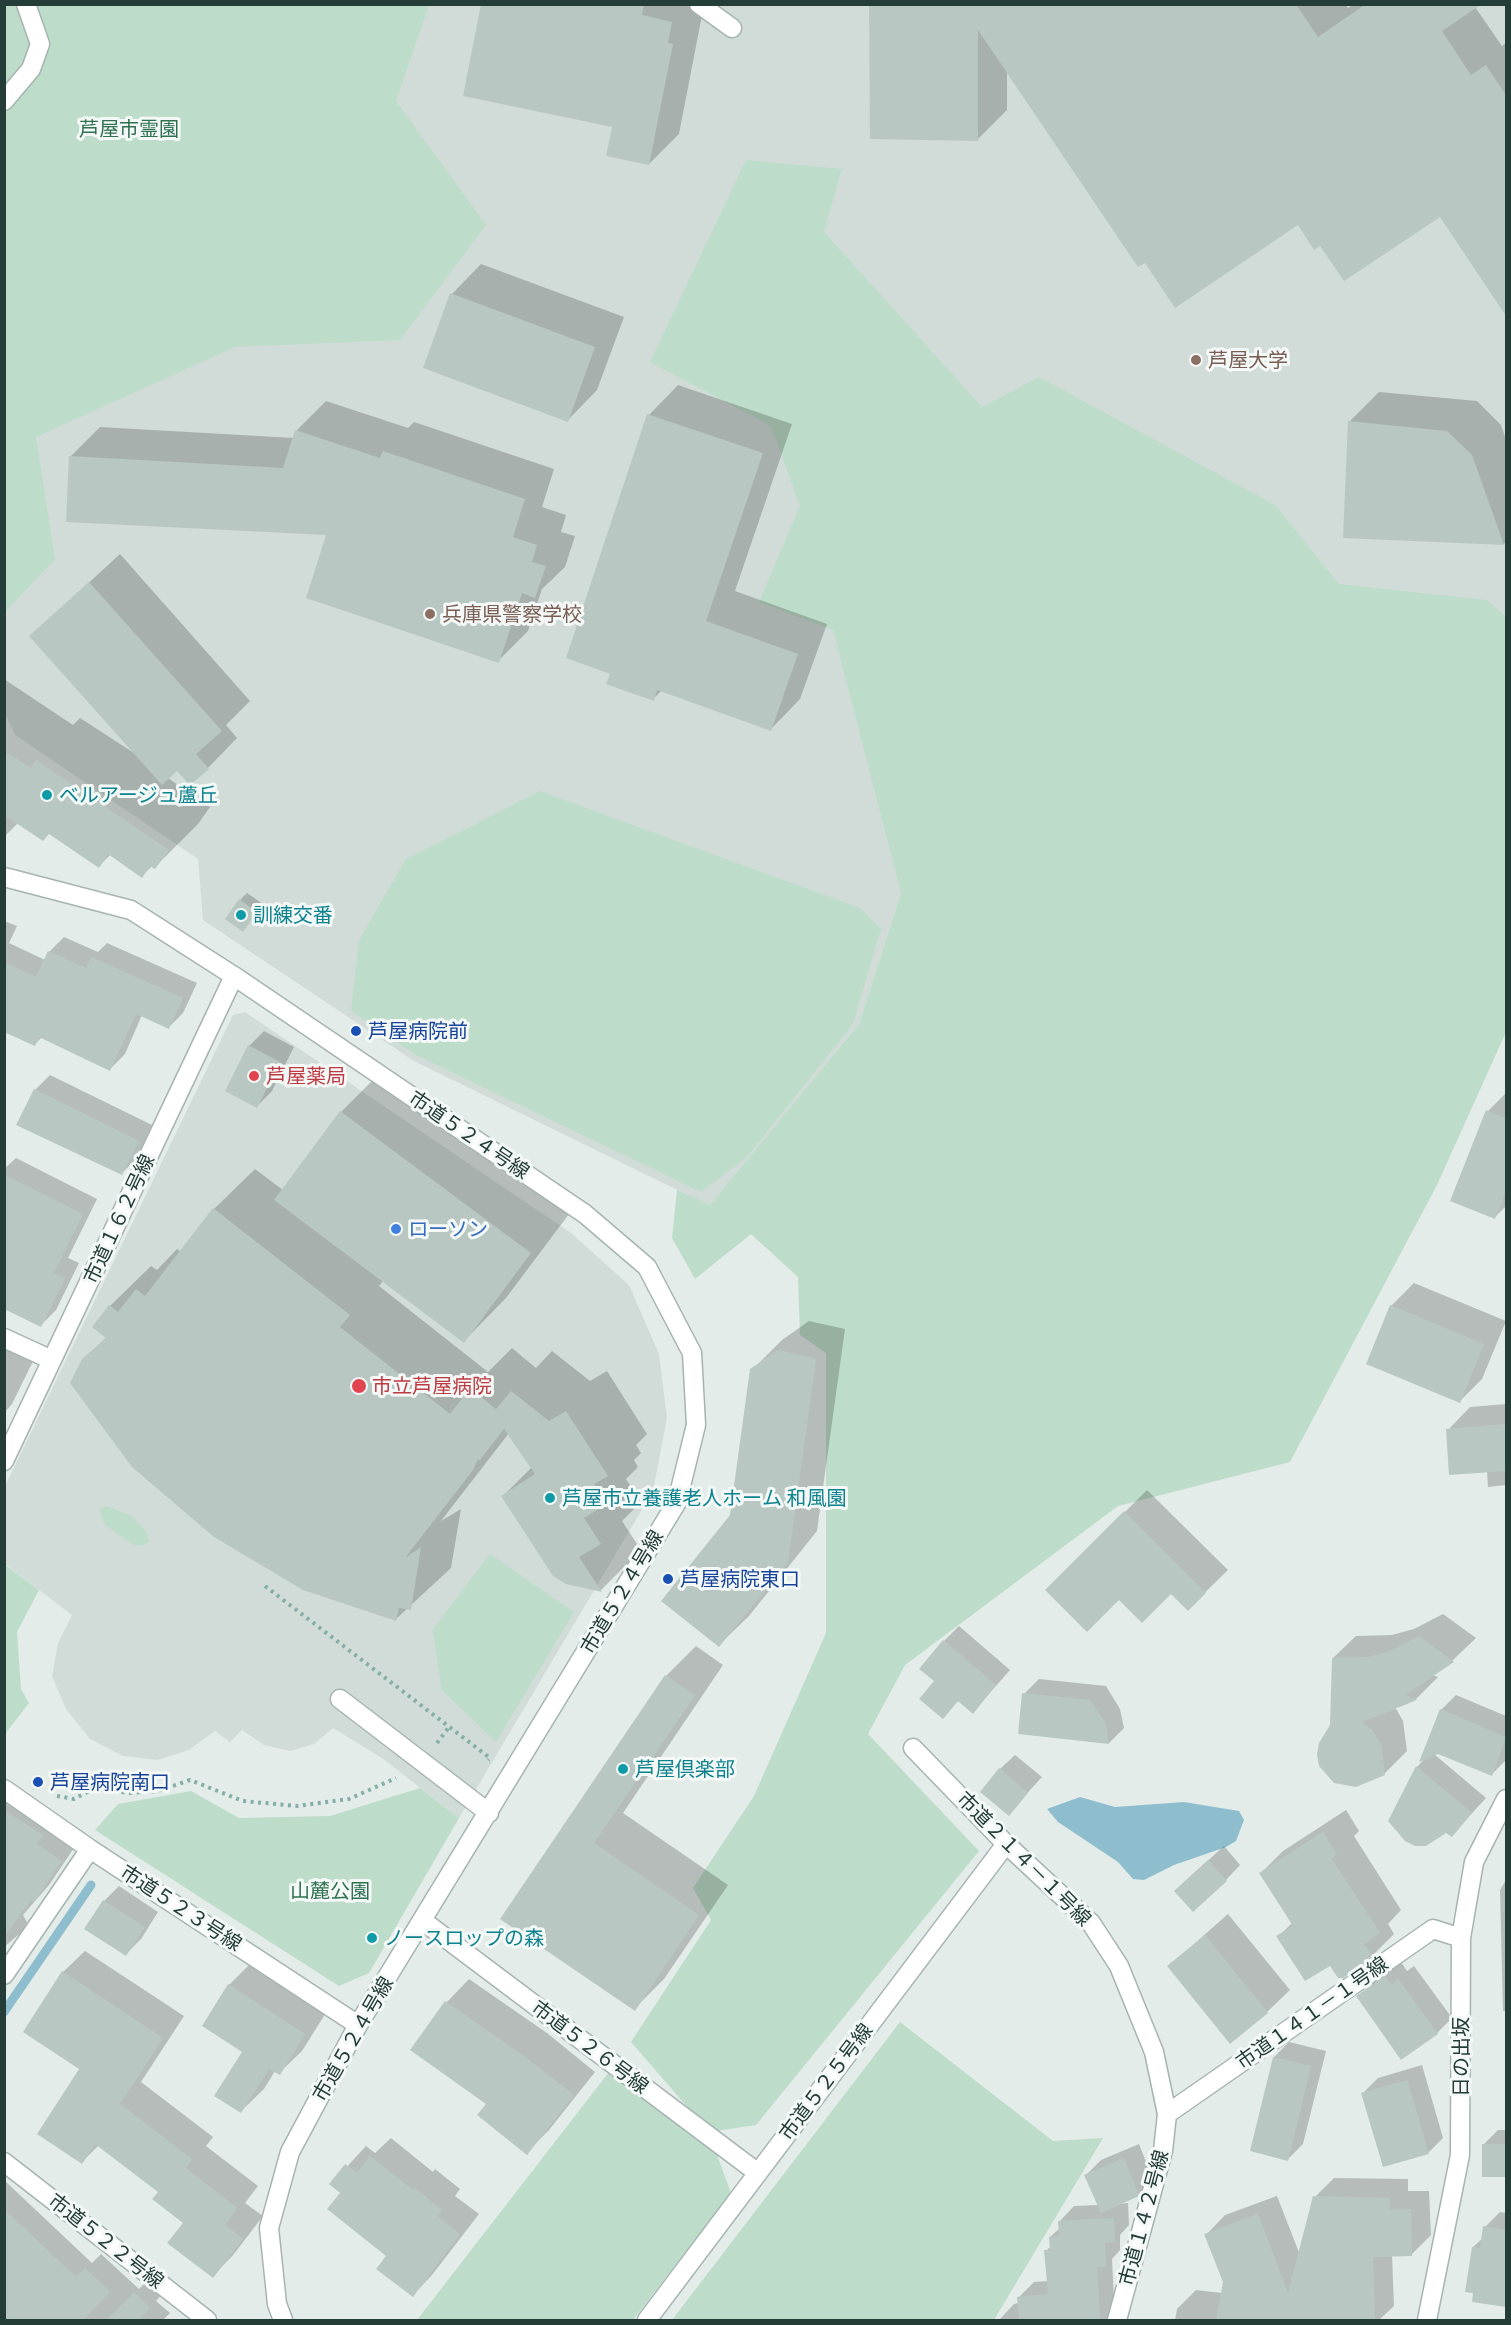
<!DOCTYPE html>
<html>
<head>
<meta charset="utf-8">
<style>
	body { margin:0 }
	#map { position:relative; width:1511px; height:2325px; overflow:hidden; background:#e3ece9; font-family:"Exo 2",sans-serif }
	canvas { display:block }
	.frame { position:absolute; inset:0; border:6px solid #243d39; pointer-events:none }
</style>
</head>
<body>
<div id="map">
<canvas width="1511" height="2325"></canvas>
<div class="frame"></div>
</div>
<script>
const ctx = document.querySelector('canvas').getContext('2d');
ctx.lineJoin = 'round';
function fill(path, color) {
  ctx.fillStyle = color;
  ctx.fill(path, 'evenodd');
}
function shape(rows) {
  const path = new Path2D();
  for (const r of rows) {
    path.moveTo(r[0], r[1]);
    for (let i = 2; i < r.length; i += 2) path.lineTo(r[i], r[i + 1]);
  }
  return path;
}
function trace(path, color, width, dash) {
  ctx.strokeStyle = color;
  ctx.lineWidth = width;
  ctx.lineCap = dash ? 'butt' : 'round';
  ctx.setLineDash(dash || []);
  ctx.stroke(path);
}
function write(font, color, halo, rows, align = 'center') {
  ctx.font = font + ' "Exo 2","Noto Sans JP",sans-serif';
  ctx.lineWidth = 6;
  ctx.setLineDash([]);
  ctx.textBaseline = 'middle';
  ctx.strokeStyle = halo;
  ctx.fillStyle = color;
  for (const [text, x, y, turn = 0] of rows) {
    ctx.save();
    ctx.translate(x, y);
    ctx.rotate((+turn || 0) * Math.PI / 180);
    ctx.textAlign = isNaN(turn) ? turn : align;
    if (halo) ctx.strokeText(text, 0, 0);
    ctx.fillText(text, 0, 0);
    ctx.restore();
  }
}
fill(shape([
	[409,5,1506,5,1506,642,901,893,859,1024,710,1206,414,1061,203,920,198,859,15,735,4,711,4,518,30,429],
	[245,1012,571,1233,629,1285,659,1354,667,1418,653,1491,459,1818,382,1758,333,1728,314,1744,290,1751,264,1745,242,1730,230,1742,215,1731,189,1750,157,1760,123,1756,90,1739,66,1709,52,1676,58,1643,72,1615,5,1564,5,1486,233,1015]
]), '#d1dcd8');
fill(shape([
	[4,5,429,5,396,101,486,225,400,340,235,347,36,437,55,559,5,612],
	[746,160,842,169,824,232,982,407,1039,377,1275,505,1339,584,1487,600,1506,617,1506,1032,1437,1185,1290,1462,1118,1506,905,1665,868,1734,979,1851,756,2125,709,2132,631,2042,711,1920,693,1888,754,1796,826,1633,826,1353,800,1335,798,1277,751,1234,695,1279,672,1238,677,1190,710,1205,859,1024,901,893,833,630,759,602,800,506,771,426,650,362],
	[540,791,860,908,881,929,853,1024,747,1157,701,1192,416,1055,351,1011,359,940,406,859],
	[107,1506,132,1516,147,1533,149,1542,141,1546,132,1544,105,1525,99,1510],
	[490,1554,574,1612,496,1742,441,1689,433,1629],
	[4,1564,39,1590,17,1632,21,1689,29,1703,5,1734],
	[420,1788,459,1818,369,1973,339,1986,95,1830,118,1804,191,1791,239,1818,330,1816],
	[900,2022,1053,2141,1103,2138,994,2320,672,2320],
	[609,2072,716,2152,731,2193,633,2320,417,2320]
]), '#bddcc9');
fill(shape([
	[1080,1797,1115,1807,1184,1802,1239,1811,1244,1820,1236,1841,1226,1847,1174,1865,1144,1880,1133,1879,1118,1862,1058,1822,1047,1809]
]), '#8ebdce');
fill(shape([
	[482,4,699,4,697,14,702,15,679,134,649,164,614,125],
	[871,4,1345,4,1348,8,1354,4,1479,4,1475,7,1502,46,1506,43,1506,314,1441,215,1320,244,1298,223,1145,261,1007,71,1007,110,977,140],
	[481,264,624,317,597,390,568,420,452,294],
	[678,385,792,424,735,591,827,624,800,699,771,729,662,690,653,699,612,673,649,415],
	[1379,392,1477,401,1501,425,1506,440,1506,541,1504,544,1345,536,1349,422],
	[326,401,408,428,414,422,554,469,542,507,566,515,561,532,575,536,565,567,542,589,528,631,498,661,328,534,70,457,100,427,294,438,297,430],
	[120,554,250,701,226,725,237,738,208,768,190,783,177,769,168,778,210,807,198,824,155,867,153,865,142,876,111,854,99,866,50,833,18,823,4,837,4,679,73,725,80,718,137,755,31,636],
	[247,893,263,904,243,930,240,900],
	[4,921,17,926,9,943,45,960,49,952,64,937,98,952,107,943,197,983,183,1013,169,1027,142,1015,125,1054,110,1069,42,1037,35,1044,4,1030],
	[264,1031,294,1047,272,1091,257,1106,249,1046],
	[384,1069,572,1210,506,1298,464,1341,383,1281,379,1286,488,1372,512,1348,536,1368,552,1351,590,1381,607,1371,647,1434,636,1445,641,1453,634,1460,638,1467,626,1479,641,1502,622,1521,641,1550,601,1590,567,1583,503,1496,532,1467,509,1433,441,1521,461,1509,451,1568,396,1619,84,1360,107,1337,110,1306,151,1266,157,1270,177,1249,181,1252,214,1209,255,1169,283,1190,341,1112],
	[50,1075,152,1125,137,1158,122,1173,18,1124,35,1090],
	[1506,1093,1506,1206,1495,1217,1488,1111],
	[16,1158,97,1199,68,1258,79,1263,56,1310,41,1325,4,1307,4,1169],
	[1414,1283,1506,1321,1482,1379,1460,1401,1391,1306],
	[809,1321,845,1329,817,1531,749,1616,719,1645,731,1516,752,1370,782,1340],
	[4,1337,37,1353,12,1404,4,1413],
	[1506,1404,1506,1485,1488,1487,1487,1471,1448,1430,1470,1407],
	[1147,1490,1228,1570,1188,1609,1171,1592,1119,1598,1047,1590],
	[1443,1614,1476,1638,1453,1660,1432,1675,1438,1677,1416,1699,1395,1707,1403,1721,1407,1751,1384,1774,1355,1785,1335,1782,1320,1765,1331,1726,1333,1658,1356,1636,1392,1635,1414,1629],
	[959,1626,1010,1670,973,1712,959,1700,943,1717,936,1681,944,1641],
	[696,1646,723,1665,623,1813,728,1885,664,1979,634,2009,502,1918,666,1676],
	[1039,1679,1106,1686,1120,1709,1124,1728,1109,1743,1024,1694],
	[1456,1695,1506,1716,1506,1760,1491,1775,1438,1753,1434,1754,1486,1798,1452,1835,1417,1767,1426,1757,1441,1710],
	[1015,1755,1042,1777,1008,1814,1000,1769],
	[4,1786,76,1845,49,1885,23,1915,27,1922,24,1930,4,1947],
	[1346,1810,1359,1831,1354,1836,1401,1910,1388,1924,1394,1934,1372,1956,1331,1964,1278,1937,1293,1922,1261,1873,1283,1851],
	[1224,1846,1240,1865,1226,1880,1191,1876],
	[1506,1880,1506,2011,1503,2011,1500,1890],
	[119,1886,158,1912,141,1939,126,1954,104,1901],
	[1228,1914,1290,1990,1267,2012,1169,1966],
	[85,1951,184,2016,141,2082,213,2137,206,2146,258,2186,245,2203,263,2216,234,2254,213,2276,185,2222,160,2192,99,2145,82,2162,82,2069,63,1972],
	[1401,1962,1407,1971,1414,1966,1452,2018,1437,2033,1358,1997,1373,1982],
	[251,1963,327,2011,302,2051,279,2073,275,2071,264,2089,241,2111,244,2051,229,1985],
	[469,1979,547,2033,595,2072,549,2130,526,2153,488,2103,412,2049,447,2002],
	[1289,2042,1326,2051,1303,2144,1288,2159,1274,2057],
	[1422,2065,1443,2138,1428,2153,1363,2093,1378,2078],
	[1498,2130,1506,2130,1506,2179,1506,2176,1484,2176,1483,2145],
	[391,2138,433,2172,435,2169,460,2189,455,2196,479,2214,432,2275,413,2295,343,2193,331,2184,366,2146,375,2153],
	[1139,2144,1153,2180,1138,2195,1118,2204,1128,2203,1129,2225,1120,2235,1120,2250,1112,2259,1115,2320,999,2320,1014,2304,1019,2303,1019,2297,1034,2282,1048,2281,1046,2251,1051,2246,1050,2237,1060,2228,1059,2222,1074,2206,1099,2205,1086,2175,1101,2160],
	[1334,2178,1408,2179,1408,2191,1429,2191,1431,2235,1412,2254,1392,2255,1394,2306,1379,2320,1175,2320,1177,2309,1196,2290,1222,2293,1224,2282,1206,2235,1225,2215,1277,2196,1300,2255,1315,2197],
	[4,2180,92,2263,101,2254,139,2289,150,2278,164,2292,156,2301,170,2313,163,2320,4,2320],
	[1500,2212,1506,2213,1506,2306,1473,2301,1473,2247,1483,2238,1485,2227]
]), '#0003');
trace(shape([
	[4,2012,91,1885]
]), '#8ebdce', 9);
fill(shape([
	[481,4,644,4,642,15,672,22,668,43,673,44,649,165,606,156,612,127,463,96],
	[869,4,1296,4,1318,37,1366,4,1482,4,1442,31,1471,75,1486,65,1506,95,1506,316,1440,217,1344,281,1320,246,1314,250,1298,225,1175,308,1145,263,1138,267,978,30,978,141,870,139],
	[450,293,595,347,568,422,423,368],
	[647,414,763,453,706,621,798,654,771,731,657,690,654,701,606,684,610,674,566,658],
	[1348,421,1447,431,1472,455,1504,545,1343,538],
	[295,430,380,458,383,451,525,499,513,537,537,545,532,562,546,566,535,598,522,593,499,663,306,598,326,535,66,522,69,456,283,468],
	[89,582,222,731,196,754,209,769,190,785,177,771,162,785,29,636],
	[4,751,31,768,36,760,169,850,155,869,150,866,142,878,108,854,99,868,49,834,43,841,4,815],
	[239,899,257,912,243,932,225,919],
	[48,951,86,968,91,957,183,998,169,1029,136,1014,110,1071,39,1037,35,1046,4,1032,4,962,36,977],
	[248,1045,280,1062,257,1108,225,1091],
	[34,1089,139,1141,122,1175,16,1125],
	[1486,1110,1506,1119,1506,1191,1495,1219,1450,1201],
	[340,1111,531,1253,464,1343,274,1200],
	[4,1175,83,1214,54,1273,65,1278,41,1327,4,1309],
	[213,1208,350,1315,340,1327,450,1414,470,1388,496,1409,511,1391,549,1421,566,1411,608,1476,594,1484,601,1495,594,1500,599,1509,584,1518,601,1544,579,1557,602,1592,566,1584,553,1576,501,1496,535,1474,504,1429,479,1461,478,1459,473,1470,405,1558,421,1547,411,1610,399,1608,396,1621,303,1590,214,1537,132,1467,70,1383,82,1359,106,1338,92,1327,109,1305,118,1312,136,1289,145,1296],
	[1390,1305,1484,1344,1460,1403,1366,1364],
	[778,1350,816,1359,788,1562,719,1647,661,1601,730,1515,750,1369],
	[1506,1424,1506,1471,1449,1475,1446,1429],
	[1124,1511,1206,1593,1188,1611,1171,1594,1142,1623,1119,1600,1087,1632,1045,1590],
	[1419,1636,1454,1662,1405,1695,1417,1700,1362,1722,1373,1731,1381,1744,1385,1775,1356,1787,1334,1783,1319,1766,1317,1754,1319,1743,1330,1725,1332,1658,1368,1657,1390,1651],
	[943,1640,996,1685,973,1714,958,1701,943,1719,919,1699,934,1681,919,1669],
	[665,1675,695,1695,594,1843,699,1915,635,2011,500,1919],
	[1022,1693,1090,1700,1106,1724,1109,1744,1018,1734],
	[1440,1709,1506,1737,1492,1776,1438,1754,1419,1762],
	[1416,1766,1472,1813,1452,1837,1446,1833,1426,1846,1415,1846,1405,1841,1388,1821],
	[999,1768,1028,1793,1009,1816,980,1792],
	[4,1810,43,1835,37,1844,62,1861,34,1902,31,1900,4,1937],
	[1323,1832,1337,1855,1331,1858,1380,1933,1364,1944,1373,1957,1343,1978,1338,1978,1330,1966,1305,1981,1276,1936,1293,1926,1259,1873],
	[1208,1860,1227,1881,1193,1912,1174,1891],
	[103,1900,145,1927,126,1956,84,1929],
	[1205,1935,1268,2013,1230,2044,1167,1966],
	[62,1971,163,2038,120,2104,192,2159,186,2168,237,2208,225,2225,243,2239,213,2278,167,2243,183,2223,152,2199,158,2192,95,2144,82,2164,37,2134,79,2069,23,2032],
	[1385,1976,1391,1985,1398,1979,1438,2034,1401,2060,1356,1996],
	[228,1984,305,2034,280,2075,269,2069,241,2113,214,2096,242,2052,202,2026],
	[445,2001,524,2056,574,2095,527,2155,477,2115,486,2104,410,2050],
	[1273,2057,1311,2066,1288,2161,1250,2151],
	[1407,2080,1429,2154,1383,2167,1361,2093],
	[1482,2144,1506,2144,1506,2177,1482,2177],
	[370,2156,413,2190,415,2188,442,2210,437,2216,460,2234,413,2297,376,2269,386,2256,327,2209,340,2193,329,2184,345,2164,357,2173],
	[1124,2158,1139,2196,1101,2213,1084,2175],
	[1313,2196,1390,2198,1390,2210,1411,2209,1412,2256,1373,2257,1375,2320,1216,2320,1223,2282,1204,2234,1258,2214,1288,2293],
	[4,2209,76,2277,85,2268,110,2292,83,2320,4,2320],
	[1114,2218,1115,2242,1105,2243,1106,2267,1097,2267,1100,2320,1019,2320,1017,2297,1048,2294,1044,2250,1050,2250,1049,2237,1059,2236,1058,2221],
	[1483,2226,1506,2230,1506,2307,1472,2302,1473,2293,1465,2292,1472,2247,1480,2248],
	[134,2292,150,2308,138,2320,107,2320]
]), '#b9c7c3');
const minor = shape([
	[699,4,732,28],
	[4,101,31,69,40,44,26,4],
	[4,877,131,910,234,976,585,1214,647,1267,692,1353,696,1425,677,1502,358,2025,290,2152,269,2228,277,2304,283,2320],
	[4,1338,52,1360],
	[4,1461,234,976],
	[340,1699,489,1813],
	[913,1748,1006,1844,1091,1923,1119,1966,1154,2052,1167,2114,1163,2151,1117,2320],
	[4,1789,90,1849,358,2025],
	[423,1921,758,2173],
	[4,1975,90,1849],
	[1167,2114,1433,1929,1461,1938],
	[4,2162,207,2320],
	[647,2320,1006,1844],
	[1427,2320,1460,2155,1461,1938,1474,1862,1506,1799]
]);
trace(minor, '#a6b4b1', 21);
trace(shape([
	[265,1586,490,1758,488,1760],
	[437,1743,449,1727],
	[57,1796,74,1799,93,1789,130,1793,158,1791,190,1780,243,1801,297,1806,349,1799,396,1778]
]), '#85aea6', 4, [3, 4.5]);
trace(minor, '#fff', 18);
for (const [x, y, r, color] of [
	[1196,360,6,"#8d6e63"],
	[430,614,6,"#8d6e63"],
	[47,795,6,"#0f9aa8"],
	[241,915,6,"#0f9aa8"],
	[356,1031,6,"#1a4fb4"],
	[254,1076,6,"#e0444e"],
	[396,1229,6,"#3f7fe0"],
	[359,1386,8,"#e0444e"],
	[550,1498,6,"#0f9aa8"],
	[668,1579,6,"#1a4fb4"],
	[623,1769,6,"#0f9aa8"],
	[38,1782,6,"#1a4fb4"],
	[372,1938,6,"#0f9aa8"]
]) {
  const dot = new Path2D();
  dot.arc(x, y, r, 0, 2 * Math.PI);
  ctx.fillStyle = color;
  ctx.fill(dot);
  trace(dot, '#f4f9f7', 2);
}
write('20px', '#307151', '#f4f9f7', [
	["芦屋市霊園",129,129],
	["山麓公園",330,1891]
]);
write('20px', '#785e54', '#f4f9f7', [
	["芦屋大学",1208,360],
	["兵庫県警察学校",442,614]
], 'left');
write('20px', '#0d838f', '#f4f9f7', [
	["ベルアージュ蘆丘",59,795],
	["訓練交番",253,915],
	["芦屋市立養護老人ホーム 和風園",562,1498],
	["芦屋倶楽部",635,1769],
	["ノースロップの森",384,1938]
], 'left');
write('20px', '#164399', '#f4f9f7', [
	["芦屋病院前",368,1031],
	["芦屋病院東口",680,1579],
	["芦屋病院南口",50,1782]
], 'left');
write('20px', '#be3a42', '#f4f9f7', [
	["芦屋薬局",266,1076],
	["市立芦屋病院",372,1386]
], 'left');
write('20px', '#243d39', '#f4f9f7', [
	["市道５２４号線",469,1135,34],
	["市道１６２号線",119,1219,-65],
	["市道５２４号線",622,1592,-59],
	["市道２１４－１号線",1024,1859,45],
	["市道５２３号線",181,1908,33],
	["市道１４１－１号線",1312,2013,-35],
	["市道５２４号線",353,2039,-60],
	["市道５２６号線",590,2047,37],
	["日の出坂",1461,2057,-90],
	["市道５２５号線",826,2082,-53],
	["市道１４２号線",1144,2218,-75],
	["市道５２２号線",106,2241,38]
]);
write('20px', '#366cbe', '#f4f9f7', [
	["ローソン",408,1229]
], 'left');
</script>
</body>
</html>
